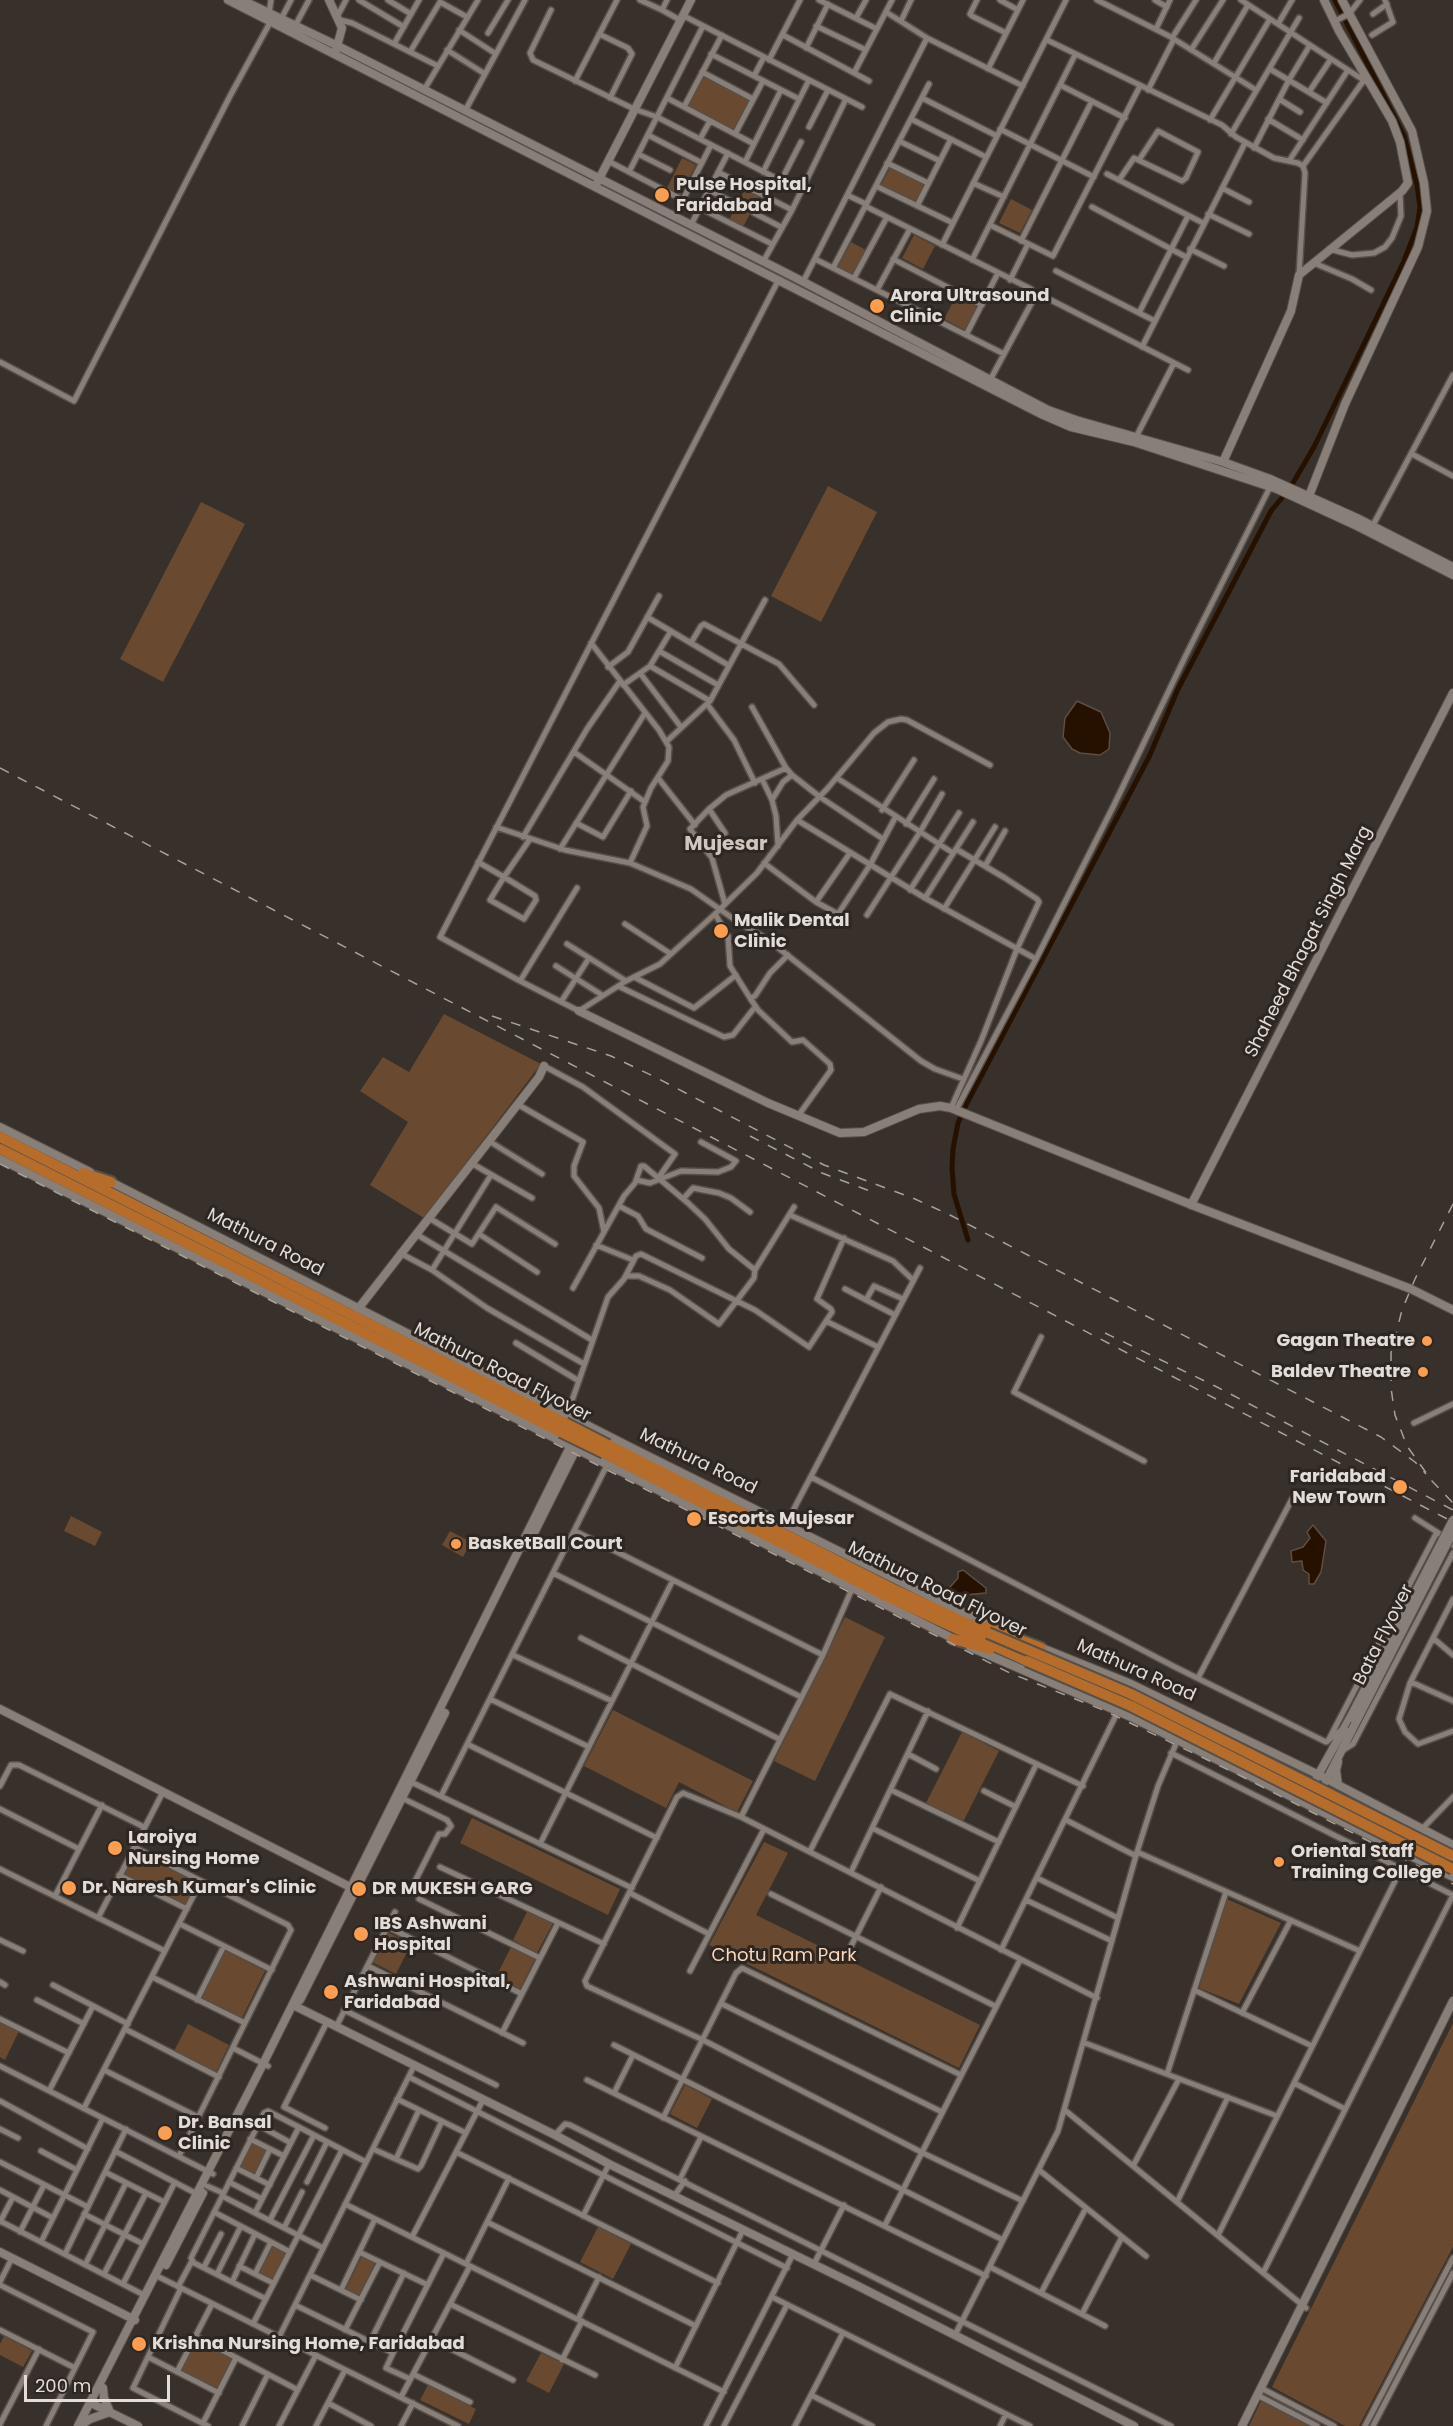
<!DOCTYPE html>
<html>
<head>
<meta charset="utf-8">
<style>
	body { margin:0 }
	#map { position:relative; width:1453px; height:2426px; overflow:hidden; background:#38302a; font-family:Poppins,sans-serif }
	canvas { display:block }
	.scale { position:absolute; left:24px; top:2375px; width:146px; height:27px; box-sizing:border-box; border:3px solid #e2ddd9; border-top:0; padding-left:8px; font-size:18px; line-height:21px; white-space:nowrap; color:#e2ddd9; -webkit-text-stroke:4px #2e2621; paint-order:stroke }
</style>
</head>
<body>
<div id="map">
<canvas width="1453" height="2426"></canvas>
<div class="scale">200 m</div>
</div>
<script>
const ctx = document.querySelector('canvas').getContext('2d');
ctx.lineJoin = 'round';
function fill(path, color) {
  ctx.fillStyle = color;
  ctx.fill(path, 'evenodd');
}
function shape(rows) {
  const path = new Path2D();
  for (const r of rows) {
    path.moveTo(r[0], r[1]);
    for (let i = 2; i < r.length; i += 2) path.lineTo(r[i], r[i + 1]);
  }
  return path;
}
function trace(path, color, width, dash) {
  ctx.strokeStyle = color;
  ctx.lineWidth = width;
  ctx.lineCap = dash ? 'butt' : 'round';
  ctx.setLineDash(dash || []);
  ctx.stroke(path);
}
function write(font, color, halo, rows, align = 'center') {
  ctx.font = font + ' Poppins,sans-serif';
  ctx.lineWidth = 6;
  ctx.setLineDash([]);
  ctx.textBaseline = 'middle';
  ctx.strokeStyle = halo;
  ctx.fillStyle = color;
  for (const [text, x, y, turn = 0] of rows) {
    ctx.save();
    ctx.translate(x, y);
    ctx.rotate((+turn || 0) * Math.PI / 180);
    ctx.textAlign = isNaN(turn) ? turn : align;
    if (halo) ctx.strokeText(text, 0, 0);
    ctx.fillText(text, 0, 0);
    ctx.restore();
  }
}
fill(shape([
	[704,75,750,100,734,131,687,106],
	[682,158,696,165,680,195,667,188],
	[890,168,924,185,915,202,881,185],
	[745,189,759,197,743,227,729,220],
	[1011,199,1032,210,1020,233,999,223],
	[914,235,935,246,923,269,902,258],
	[851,242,866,250,852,275,837,267],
	[956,296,977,306,965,330,944,319],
	[828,486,877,512,821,622,771,596],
	[201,502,245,524,163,682,120,659],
	[444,1014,541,1064,424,1218,370,1185,408,1122,360,1091,383,1057,409,1072],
	[71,1516,102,1532,95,1546,64,1531],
	[450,1531,471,1542,463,1557,442,1545],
	[845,1617,885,1637,815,1781,774,1761],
	[613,1710,753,1781,737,1812,679,1782,666,1808,584,1766],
	[962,1732,999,1751,963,1822,926,1803],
	[472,1818,620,1889,608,1915,460,1843],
	[764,1842,788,1853,756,1915,980,2025,959,2068,709,1945],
	[136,1851,197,1883,185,1906,124,1874],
	[1227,1899,1281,1923,1239,2004,1199,1988],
	[528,1910,553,1923,537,1953,513,1940],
	[387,1932,411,1944,396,1974,372,1962],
	[511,1947,535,1959,520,1989,496,1977],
	[224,1950,265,1971,242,2018,201,1997],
	[0,2022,19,2031,5,2060,0,2057],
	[1453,2023,1453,2247,1359,2426,1345,2426,1272,2387],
	[188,2024,229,2045,216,2072,174,2051],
	[685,2085,712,2099,697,2128,670,2114],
	[253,2143,268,2150,255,2175,240,2168],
	[598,2227,631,2244,613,2279,580,2262],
	[273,2246,286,2253,272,2281,258,2274],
	[362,2256,375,2263,359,2295,346,2289],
	[4,2336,32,2351,23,2367,0,2355,0,2344],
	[195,2340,232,2359,217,2388,181,2370],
	[541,2353,564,2364,549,2393,526,2381],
	[428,2385,476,2409,469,2424,420,2400],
	[1261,2401,1309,2426,1249,2426]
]), '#694a31');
const water = shape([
	[1077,701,1101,712,1110,733,1109,749,1100,755,1080,753,1072,749,1063,737,1065,718,1077,701],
	[1313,1525,1326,1541,1321,1572,1314,1584,1309,1584,1309,1574,1303,1570,1302,1561,1292,1562,1291,1551,1303,1547,1310,1538,1307,1532,1313,1525],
	[963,1570,986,1588,986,1593,964,1595,952,1591,950,1587,958,1578,958,1572,963,1570]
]);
fill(water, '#261101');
trace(water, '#5e4e42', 1.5);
trace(shape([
	[968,1240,954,1194,952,1168,953,1149,958,1123,967,1103,1149,757,1178,689,1271,511,1290,488,1314,447,1404,261,1417,227,1420,207,1417,185,1404,136,1335,0]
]), '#261101', 5);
const street = shape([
	[359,0,404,27],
	[388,0,411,14],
	[640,0,662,10,667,0],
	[819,0,877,29],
	[977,0,970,14,972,16,1006,33],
	[1000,0,1018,10],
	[1097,0,1169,36,1256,90],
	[1155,0,1167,7],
	[1241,0,1368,83],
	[551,10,530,53,533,60,634,109,657,117,801,191],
	[662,10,680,20],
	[886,12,927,38,1023,86],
	[269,14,271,0],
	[1373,14,1387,4],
	[338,15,346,0],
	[682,15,862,107],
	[856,18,866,0],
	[281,19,291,0],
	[340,20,352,23,438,66],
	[901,21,911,0],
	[1335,21,1349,14,1360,0],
	[1278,24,1292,0],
	[295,26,309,0],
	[816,26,866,50],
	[1156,29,1170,0],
	[459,30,496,54],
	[488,33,508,0],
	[599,34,628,48,632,54,610,98],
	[783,35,869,81],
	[1372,35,1393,22,1385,0],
	[1172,38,1196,0],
	[1047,40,1222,125,1236,137,1274,158,1298,163,1303,166,1305,173,1299,275],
	[394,44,419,0],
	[806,48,828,4],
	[447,50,485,74],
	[1191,50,1223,0],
	[410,52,440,2,467,17],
	[711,54,799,99],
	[769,60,800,0],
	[1214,63,1248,5],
	[988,69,1023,0],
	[1270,69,1327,103],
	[702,72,753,99],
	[854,73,892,0],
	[754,76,764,57],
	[575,81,617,0],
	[1060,85,1125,118],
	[424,90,478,0],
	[1148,90,1174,39],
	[1309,92,1331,59],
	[667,98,754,144],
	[922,98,997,136],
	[1279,99,1300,112],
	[684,107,722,35],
	[465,111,525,0],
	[911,119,986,157],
	[1268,119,1303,140],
	[1210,120,1270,19],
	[809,127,828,90],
	[1000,129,1094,177],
	[735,134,763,81],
	[1231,134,1299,18],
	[648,135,702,163],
	[700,139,710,121],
	[899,141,940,161],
	[1254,148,1289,80,1310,45],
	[638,154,670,170],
	[608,161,683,200],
	[1289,161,1348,70],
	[745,162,781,90],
	[887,163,928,183],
	[1303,166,1364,80],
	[629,172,703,26],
	[718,172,792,210],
	[763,172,809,80],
	[1107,174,1203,223],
	[1119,180,1134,158,1182,181,1186,178,1198,152,1158,131,1139,160],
	[781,181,801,142],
	[973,183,1004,197],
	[876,186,953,223],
	[1222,188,1249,202],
	[709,190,736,204],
	[847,195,866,204],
	[865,206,1031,289,1033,292,1032,302,989,382],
	[917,206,951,139],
	[1092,207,1186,257],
	[700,208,772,244],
	[754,213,781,227],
	[1208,214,1249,234],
	[674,217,711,145],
	[691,225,728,153],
	[990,225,1053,256,1140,86],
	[1021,241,1092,101],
	[942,245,1066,0],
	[1190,249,1224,266],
	[1329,249,1352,255,1374,253,1385,247,1392,238,1401,216,1400,193],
	[815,259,1004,354],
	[893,259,982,305],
	[972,260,1075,55],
	[763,262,792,210,846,99],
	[1314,263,1352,279,1371,290],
	[833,268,929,84],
	[1056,271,1153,320],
	[854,278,887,217],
	[779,279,440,937,520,981,579,1011,626,981,660,964,715,914,757,873,797,820,827,789,874,733,888,722,901,719,907,720,990,765],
	[1010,280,1028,244],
	[803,282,927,38],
	[877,290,910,229],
	[1047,298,1188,370],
	[1139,313,1188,216],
	[966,335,998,273],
	[1142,347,1245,143],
	[0,362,74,401,230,96,272,19],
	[1135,439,1174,363],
	[1412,454,1453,476],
	[1372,527,1453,375],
	[647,617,728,665],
	[591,643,659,730,669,747,668,761,651,788,643,807,647,826,630,863],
	[691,643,701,626,704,624,779,664,814,705],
	[659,651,718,685],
	[650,666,710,701,667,741],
	[608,667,628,652,659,596],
	[640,673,681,727],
	[623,685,650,666,671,631],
	[710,701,765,600],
	[707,704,734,740,755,783],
	[752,707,786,768,792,775,820,797,883,839],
	[574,752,645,802],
	[658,778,695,825],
	[837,778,953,853],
	[762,779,772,800,776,816,778,846],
	[772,800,783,782,792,775],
	[709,809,725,833],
	[882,810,914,760],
	[797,820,925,898,1036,959],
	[576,823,603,837,631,791],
	[906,824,934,779],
	[496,827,565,850,630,863,691,889,738,922,767,939,921,1061,935,1069,963,1079],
	[523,837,587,729,620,681],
	[560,849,645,713],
	[478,862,504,877,535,896,536,900,524,919,490,900,504,877,530,839],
	[764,863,816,902,838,914,870,865,895,818],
	[985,866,1005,831],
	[910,890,959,813],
	[925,898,973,822],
	[816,902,850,853],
	[725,904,712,858,690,829,709,809,726,795,786,768],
	[944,909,995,827],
	[715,914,728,936,730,966,750,998,755,996,770,973,788,955],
	[867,915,920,832,942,794],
	[625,924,671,954],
	[567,944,626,981],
	[556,966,602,995],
	[634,977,694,1008,736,975],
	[520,981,577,888],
	[618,986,724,1037,733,1035,755,1007],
	[750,998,758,1010,792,1042,803,1040,830,1064,831,1070,798,1116],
	[561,1002,589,958],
	[544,1066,583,1087,675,1154,659,1177],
	[517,1104,583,1142,574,1166,574,1176,599,1208,604,1232,573,1288],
	[951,1108,981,1041,1017,949,1039,902,1037,899,1005,878,956,849],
	[956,1110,1036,959,1114,805,1186,655,1270,487],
	[489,1141,542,1174],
	[471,1163,532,1198],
	[636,1180,650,1183,681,1171,718,1172,731,1167,736,1161,701,1142],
	[684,1198,693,1188,719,1193,731,1198,750,1212],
	[619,1206,638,1216,646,1229,702,1258],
	[790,1215,893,1261,913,1280],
	[429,1218,472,1244,496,1207,555,1244],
	[604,1232,624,1196,635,1183,641,1166,644,1166,688,1203,705,1219,729,1249,755,1270],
	[416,1234,592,1340],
	[479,1234,537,1272],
	[596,1245,633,1260],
	[400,1253,432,1270,487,1308,584,1364],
	[432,1270,491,1175],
	[626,1276,639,1276,670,1290,719,1324,754,1278,755,1270,794,1207],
	[845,1289,895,1315],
	[866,1300,874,1286,903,1299],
	[826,1321,878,1347],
	[1041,1337,1014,1392,1144,1461],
	[516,1343,579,1381],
	[567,1415,608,1297,624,1279,636,1256,641,1254,755,1310,809,1347,832,1312,831,1309,817,1299,844,1238],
	[1414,1423,1453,1404],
	[811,1477,1175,1667,1326,1742,1340,1731],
	[1415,1518,1437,1532],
	[786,1524,920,1268],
	[575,1531,823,1655],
	[553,1573,801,1697],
	[1453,1599,1410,1683,1399,1719,1405,1732,1418,1744,1453,1731],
	[581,1638,779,1739],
	[1433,1638,1453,1655],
	[513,1655,612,1701],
	[1198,1678,1292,1499],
	[1411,1682,1453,1701],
	[490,1699,589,1747],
	[1328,1741,1437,1532,1453,1545],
	[467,1744,657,1838],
	[1342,1751,1353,1744,1453,1553],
	[1171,1753,1453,1895],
	[908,1754,936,1769],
	[409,1781,632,1888],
	[0,1786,11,1765,19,1765,144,1827],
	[891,1790,999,1842],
	[984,1791,1016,1807],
	[441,1796,607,1465],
	[402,1798,447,1820,451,1826,445,1834,439,1834,410,1891],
	[0,1809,79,1849],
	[741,1817,823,1655,852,1589],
	[1066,1820,1136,1856],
	[872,1828,980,1881],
	[1422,1829,1453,1797],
	[540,1844,673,1580],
	[134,1847,288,1925,291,1930,179,2156],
	[810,1851,890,1694,1083,1786],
	[1137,1852,1360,1951],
	[440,1867,604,1944],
	[0,1869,165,1951],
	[851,1872,928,1711],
	[119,1875,187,1909],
	[1037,1878,1118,1918],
	[630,1893,709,1934],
	[771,1894,995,2006],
	[55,1896,102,1805],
	[419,1899,540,1958],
	[1026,1900,1112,1941],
	[98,1918,163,1792],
	[180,1924,272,1970],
	[388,1927,522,1994],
	[957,1928,1036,1765],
	[0,1940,23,1951],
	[1001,1950,1118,1711],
	[846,1956,881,1887],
	[368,1966,523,2043],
	[690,1971,764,1829],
	[152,1977,245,2023],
	[0,1982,5,1985],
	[53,1985,128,2024],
	[1194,1990,1312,2046],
	[37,2000,84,2024],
	[197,2000,224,1946],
	[722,2004,942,2112],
	[344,2010,496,2085],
	[1242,2013,1291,1920],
	[0,2019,69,2053],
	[336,2027,395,1912],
	[125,2029,219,2077],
	[502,2033,558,1923],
	[1085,2043,1277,2116],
	[614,2045,1003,2240],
	[233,2048,268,2066],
	[0,2066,213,2174],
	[104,2070,198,2117],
	[1167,2074,1226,1892],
	[409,2077,787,2268],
	[587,2080,986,2276],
	[1294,2083,1345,2109],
	[49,2091,93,2006],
	[614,2093,633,2055],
	[397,2099,466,2133],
	[0,2101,88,2149],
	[84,2108,201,1881],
	[1066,2111,1306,2308],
	[663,2118,736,1973,742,1968,961,2075],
	[258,2125,291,2143],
	[325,2128,284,2107,327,2022],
	[0,2129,18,2138],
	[555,2135,565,2124,570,2125,1171,2426],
	[250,2139,284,2156],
	[373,2149,418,2169,421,2166,442,2121],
	[41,2151,77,2170],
	[115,2151,197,2194],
	[456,2152,718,2283],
	[396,2159,419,2110],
	[0,2162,88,2207],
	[1133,2166,1179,2079],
	[236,2168,270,2185],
	[1039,2170,1146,2256],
	[105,2172,164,2202],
	[256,2178,270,2149],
	[680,2179,701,2137],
	[229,2182,262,2199],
	[307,2182,327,2142],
	[207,2186,223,2193],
	[0,2190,53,2218],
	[222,2196,323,2248],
	[674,2196,685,2181],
	[1023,2201,923,2153,703,2040,587,1986,585,1981,677,1797,683,1793,741,1817,1097,1998],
	[1177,2202,1228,2097],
	[345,2204,724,2392],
	[214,2212,290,2252],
	[255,2213,299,2127],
	[84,2214,143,2244],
	[583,2216,609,2164],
	[270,2220,314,2135],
	[0,2221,144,2295],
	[0,2222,13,2197],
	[487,2222,696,2326],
	[885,2225,1020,1960],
	[284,2228,302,2192],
	[20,2232,44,2185],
	[1218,2235,1401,1869],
	[412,2237,483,2100],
	[41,2242,103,2118],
	[359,2252,428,2285],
	[65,2254,126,2129],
	[466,2264,509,2178],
	[814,2264,844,2205],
	[85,2265,126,2183],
	[239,2266,273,2283],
	[204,2267,221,2234],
	[990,2267,1105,2326],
	[1263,2273,1453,1895],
	[104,2274,146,2193],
	[217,2274,241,2226],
	[255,2274,271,2242],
	[310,2275,361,2300],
	[159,2277,458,2426],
	[0,2282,12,2258],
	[232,2282,255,2234],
	[123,2284,175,2182],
	[0,2285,93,2332,46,2426],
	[178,2287,192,2261],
	[181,2288,133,2388,208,2426],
	[341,2290,375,2219],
	[1041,2293,1086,2208],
	[772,2297,1030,2426],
	[266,2299,194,2263,191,2258,264,2113,268,2111,366,2162],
	[450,2304,595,2375],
	[295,2305,393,2353,444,2253],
	[1082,2314,1122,2237],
	[578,2319,599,2277],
	[253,2324,342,2150],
	[0,2330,75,2368],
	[345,2330,380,2262],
	[955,2335,1058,2131,1137,1852,1158,1786,1178,1739],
	[195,2336,298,2390],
	[279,2337,414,2066],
	[431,2339,513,2380],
	[370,2342,404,2273],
	[393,2353,386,2368,410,2379],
	[148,2357,219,2393],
	[562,2360,582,2321],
	[675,2368,743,2230],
	[177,2372,212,2304],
	[413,2374,470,2402],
	[1261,2388,1334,2426],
	[811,2395,872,2426],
	[1257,2395,1317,2426],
	[401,2397,470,2266],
	[328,2403,371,2426],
	[203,2423,236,2358],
	[0,2424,39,2349],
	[242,2426,268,2374],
	[279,2426,316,2355],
	[316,2426,345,2370],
	[401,2426,413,2403],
	[706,2426,793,2254],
	[724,2426,787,2305],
	[795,2426,843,2333],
	[1000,2426,1006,2414],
	[1365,2426,1453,2258],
	[1373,2426,1453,2273]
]);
const secondary = shape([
	[228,0,1041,414,1071,427,1134,442,1277,489,1355,525,1453,575],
	[242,0,338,46,794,277,1048,410,1076,420,1223,462,1270,479,1359,519,1453,567],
	[329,0,342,28,336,50],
	[597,183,691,0],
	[1223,462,1291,311,1299,275,1402,191,1408,183,1400,142,1392,121,1339,31,1324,0],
	[1309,496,1345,404,1418,247,1427,211,1424,183,1412,131,1342,0],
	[579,1011,768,1103,840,1133,864,1132,919,1109,940,1106,951,1108,1197,1207,1411,1289,1453,1310],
	[0,1127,90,1172],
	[0,1159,956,1640],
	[109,1181,630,1447,957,1610,996,1626],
	[1191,1205,1453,693],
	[358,1309,539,1077,544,1066],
	[527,1547,578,1445],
	[1037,1646,1131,1684,1319,1775,1453,1845],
	[970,1647,1131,1717,1453,1877],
	[0,1709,354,1889],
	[1338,1762,1336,1770,1338,1785],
	[1317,1777,1350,1718],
	[1326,1781,1352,1730],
	[300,2000,445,1713],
	[297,2007,555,2135,609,2164,858,2286,1134,2426],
	[0,2252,135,2320],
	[166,2265,203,2193],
	[95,2405,138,2426],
	[84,2423,90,2419,110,2412,104,2398,103,2388],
	[78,2426,263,2064,572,1443],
	[1242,2426,1453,2001]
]);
const highway = shape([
	[0,1137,565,1423],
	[0,1149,561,1432],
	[83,1173,111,1182],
	[608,1445,893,1589,988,1633],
	[604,1453,886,1596,1027,1661],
	[986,1627,1041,1648],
	[953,1639,990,1649]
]);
trace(street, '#564f4a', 8);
trace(secondary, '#564f4a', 10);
trace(highway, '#564f4a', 14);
trace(street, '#887f78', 5);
trace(secondary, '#887f78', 8);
trace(highway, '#b66d2b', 10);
trace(shape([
	[0,768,1453,1522],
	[492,1016,611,1056,655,1077,824,1165,915,1199,950,1215,1381,1437,1415,1462,1426,1474],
	[750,1136,822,1173,870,1191],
	[0,1164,1010,1673,1103,1710,1237,1774,1453,1884],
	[1453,1204,1415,1279,1402,1310,1391,1353,1391,1388,1395,1415,1407,1446,1432,1481,1453,1503],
	[1105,1333,1215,1386,1453,1510]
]), '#a7a19c', 1.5, [10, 10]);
const secondaryBridge = shape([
	[1350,1718,1453,1520],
	[1352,1730,1453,1532]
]);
const highwayBridge = shape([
	[565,1423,608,1445],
	[561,1432,604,1453],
	[988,1633,1131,1694,1453,1856],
	[1027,1661,1131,1706,1453,1869]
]);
trace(secondaryBridge, '#564f4a', 10, []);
trace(highwayBridge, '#564f4a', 14, []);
trace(secondaryBridge, '#887f78', 8);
trace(highwayBridge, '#b66d2b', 10);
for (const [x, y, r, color] of [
	[662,195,8,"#fb9e50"],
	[877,306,8,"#fb9e50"],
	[721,931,8,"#fb9e50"],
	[1427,1341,6,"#fb9e50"],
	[1423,1372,6,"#fb9e50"],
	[1400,1487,8,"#fb9e50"],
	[694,1519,8,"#fb9e50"],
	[456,1544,6,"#fb9e50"],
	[115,1848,8,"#fb9e50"],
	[1279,1862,6,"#fb9e50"],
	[69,1888,8,"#fb9e50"],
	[359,1889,8,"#fb9e50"],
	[361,1934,8,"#fb9e50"],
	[331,1992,8,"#fb9e50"],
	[165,2133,8,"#fb9e50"],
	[139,2344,8,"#fb9e50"]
]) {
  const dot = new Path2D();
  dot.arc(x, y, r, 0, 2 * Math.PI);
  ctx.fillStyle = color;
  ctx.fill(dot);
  trace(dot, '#2e2621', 2);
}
write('bold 18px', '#e2ddd9', '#2e2621', [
	["Pulse Hospital,",676,185],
	["Faridabad",676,206],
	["Arora Ultrasound",890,296],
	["Clinic",890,317],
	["Malik Dental",734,921],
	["Clinic",734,942],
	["Gagan Theatre",1415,1341,"right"],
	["Baldev Theatre",1411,1372,"right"],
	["Faridabad",1386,1477,"right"],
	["New Town",1386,1498,"right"],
	["Escorts Mujesar",708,1519],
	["BasketBall Court",468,1544],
	["Laroiya",128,1838],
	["Nursing Home",128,1859],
	["Oriental Staff",1291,1852],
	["Training College",1291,1873],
	["Dr. Naresh Kumar's Clinic",82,1888],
	["DR MUKESH GARG",372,1889],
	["IBS Ashwani",374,1924],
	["Hospital",374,1945],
	["Ashwani Hospital,",344,1982],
	["Faridabad",344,2003],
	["Dr. Bansal",178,2123],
	["Clinic",178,2144],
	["Krishna Nursing Home, Faridabad",152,2344]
], 'left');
write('18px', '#e2ddd9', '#2e2621', [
	["Shaheed Bhagat Singh Marg",1309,942,-63],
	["Mathura Road",265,1243,27],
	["Mathura Road Flyover",502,1373,27],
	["Mathura Road",698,1462,26],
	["Mathura Road Flyover",937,1590,26],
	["Bata Flyover",1384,1635,-63],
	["Mathura Road",1136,1671,24]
]);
write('18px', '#fbd7bd', '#2e2621', [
	["Chotu Ram Park",784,1956]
]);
write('bold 20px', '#d1c7bf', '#2e2621', [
	["Mujesar",726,845]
]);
</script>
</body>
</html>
